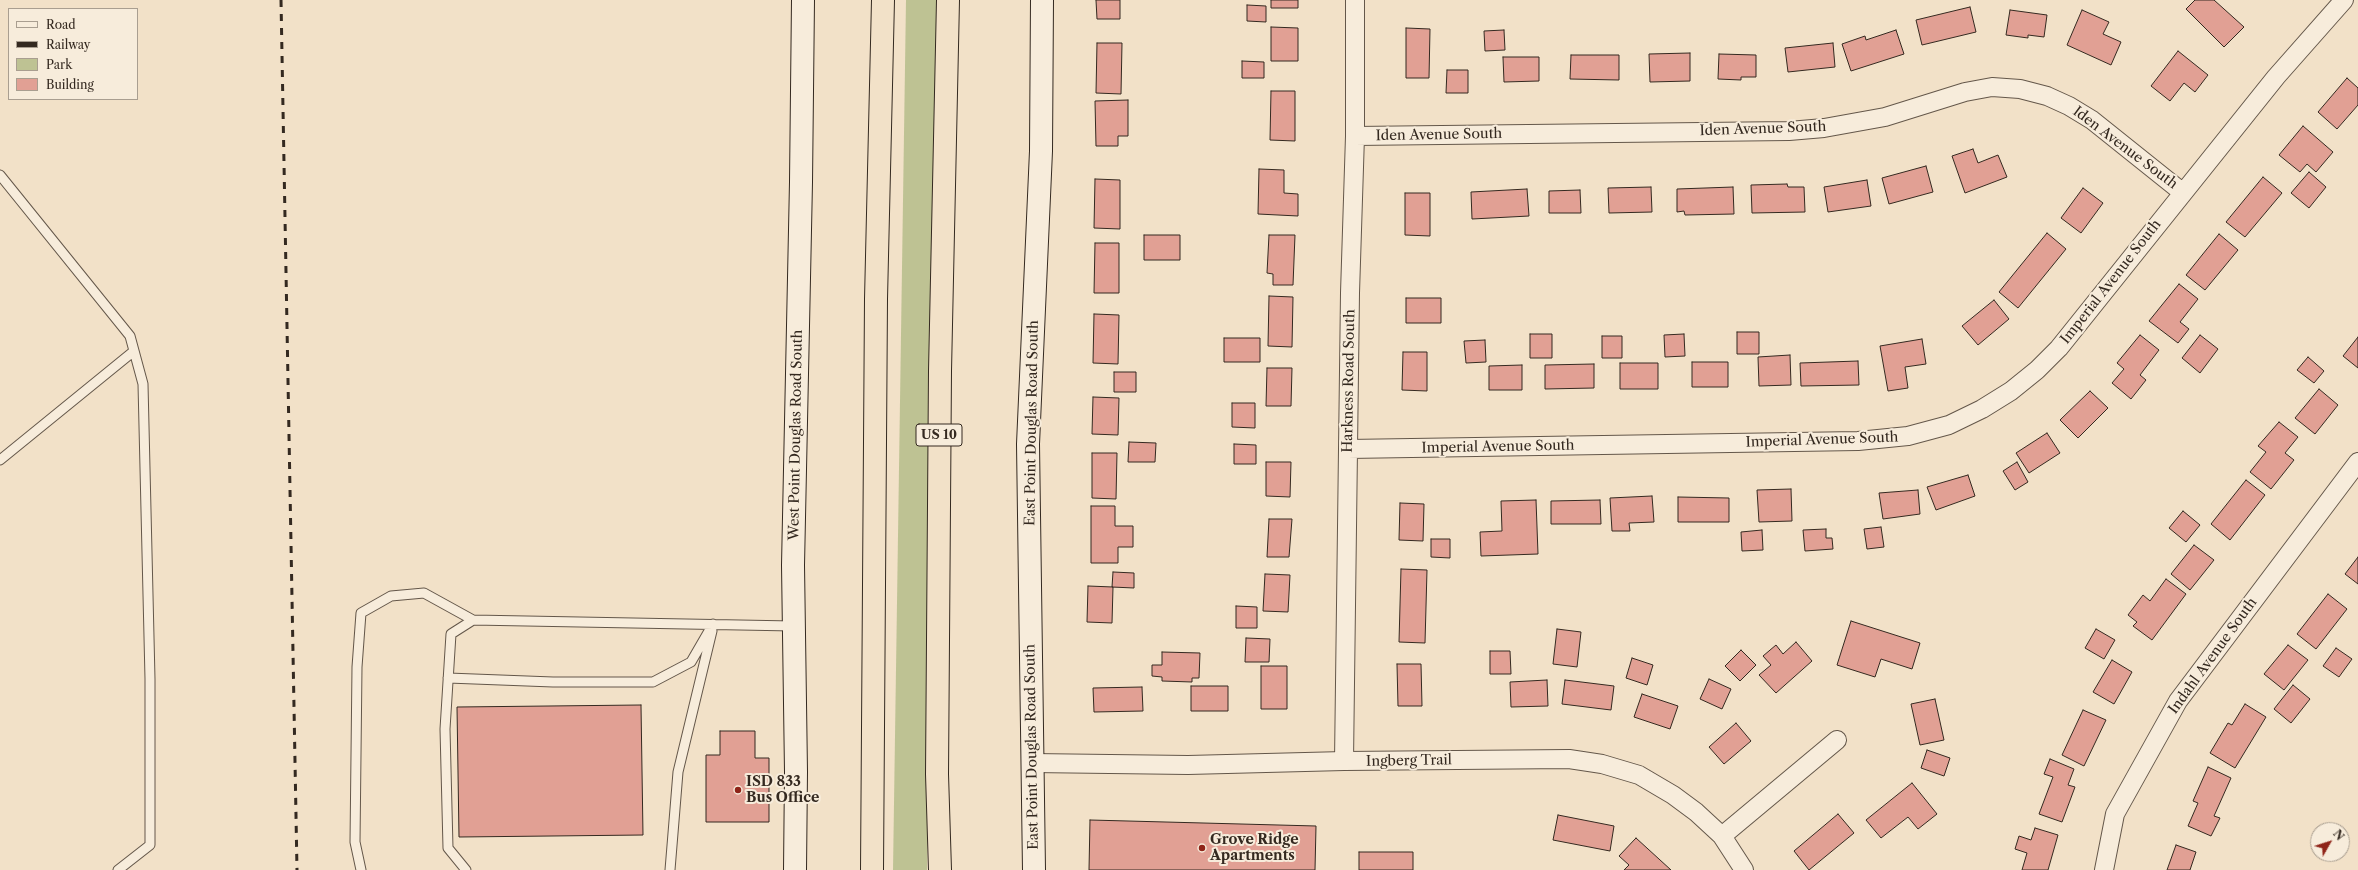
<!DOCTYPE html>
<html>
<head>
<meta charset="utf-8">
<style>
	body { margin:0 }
	#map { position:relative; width:2358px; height:870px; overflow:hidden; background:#f2e1c8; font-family:"Libre Caslon Text",serif }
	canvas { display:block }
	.legend { position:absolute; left:8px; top:8px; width:130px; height:92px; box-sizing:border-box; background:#f7ecdb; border:1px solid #a99e90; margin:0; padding:5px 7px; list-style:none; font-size:12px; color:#342920 }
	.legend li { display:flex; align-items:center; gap:8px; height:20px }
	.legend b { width:20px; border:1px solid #a99e90 }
	.north { position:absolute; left:2310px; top:822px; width:40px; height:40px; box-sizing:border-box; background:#f7ecdb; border:1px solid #a99e90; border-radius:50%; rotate:51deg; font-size:11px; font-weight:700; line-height:16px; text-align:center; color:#342920 }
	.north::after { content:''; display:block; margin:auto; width:14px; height:18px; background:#8f2418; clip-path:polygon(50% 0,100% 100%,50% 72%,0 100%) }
</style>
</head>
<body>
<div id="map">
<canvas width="2358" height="870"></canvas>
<ul class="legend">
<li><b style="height:5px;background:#f7ecdb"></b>Road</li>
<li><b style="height:5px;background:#342920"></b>Railway</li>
<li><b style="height:11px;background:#bec293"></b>Park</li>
<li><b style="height:11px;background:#e1a094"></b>Building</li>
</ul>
<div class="north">N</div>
</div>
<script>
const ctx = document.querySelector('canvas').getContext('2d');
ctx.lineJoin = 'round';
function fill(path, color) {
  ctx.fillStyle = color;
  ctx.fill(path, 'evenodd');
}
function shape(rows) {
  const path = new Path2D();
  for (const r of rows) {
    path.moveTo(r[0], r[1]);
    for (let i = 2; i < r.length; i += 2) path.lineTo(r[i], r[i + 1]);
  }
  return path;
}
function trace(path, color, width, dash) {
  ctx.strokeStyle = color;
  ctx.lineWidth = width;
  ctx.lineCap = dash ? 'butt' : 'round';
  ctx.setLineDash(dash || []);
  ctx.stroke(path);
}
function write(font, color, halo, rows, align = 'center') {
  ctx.font = font + ' "Libre Caslon Text",serif';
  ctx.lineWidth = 4;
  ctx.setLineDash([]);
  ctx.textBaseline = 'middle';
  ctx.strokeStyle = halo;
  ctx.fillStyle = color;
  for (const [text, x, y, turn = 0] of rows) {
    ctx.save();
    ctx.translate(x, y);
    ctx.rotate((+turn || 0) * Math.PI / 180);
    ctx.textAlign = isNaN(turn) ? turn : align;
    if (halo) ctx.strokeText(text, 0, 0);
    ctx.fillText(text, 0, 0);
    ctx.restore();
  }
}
fill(shape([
	[906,0,938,0,927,870,893,870]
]), '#bec293');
const building = shape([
	[1096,0,1120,0,1120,19,1097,19,1096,0],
	[1271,0,1298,0,1298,8,1271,8,1271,0],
	[2195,0,2214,0,2244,27,2224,47,2186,9,2195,0],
	[1247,5,1266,6,1266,22,1247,21,1247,5],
	[1970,7,1976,32,1922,45,1916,20,1970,7],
	[2010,10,2047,15,2044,37,2028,35,2028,38,2006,35,2010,10],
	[2082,10,2109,22,2103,34,2121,42,2111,65,2067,45,2082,10],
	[1271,27,1298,28,1298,61,1271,61,1271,27],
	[1406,28,1430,29,1429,78,1406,78,1406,28],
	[1504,30,1505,50,1485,51,1484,31,1504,30],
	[1896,30,1904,54,1851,71,1842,44,1865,36,1866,40,1896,30],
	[1097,43,1122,43,1121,94,1096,93,1097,43],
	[1833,43,1835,67,1788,72,1785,48,1833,43],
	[2178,51,2208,75,2195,92,2184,83,2170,101,2151,86,2178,51],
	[1690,53,1690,81,1650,82,1649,54,1690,53],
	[1719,54,1756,55,1756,77,1741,77,1741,80,1718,79,1719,54],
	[1571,55,1619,55,1619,80,1570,79,1571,55],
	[1503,57,1539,57,1539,81,1504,82,1503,57],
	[1242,61,1264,62,1264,78,1242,78,1242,61],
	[1447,70,1468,70,1468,93,1446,93,1447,70],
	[2347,78,2358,88,2358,105,2337,129,2318,112,2347,78],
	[1271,91,1295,91,1295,141,1270,140,1271,91],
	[1128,100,1128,136,1118,136,1118,146,1096,146,1095,101,1128,100],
	[2303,126,2333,152,2316,172,2307,164,2300,172,2279,155,2303,126],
	[1973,149,1978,163,1998,155,2007,177,1965,193,1952,156,1973,149],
	[1926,166,1933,192,1889,204,1882,178,1926,166],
	[1259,169,1284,170,1284,193,1298,194,1298,216,1258,214,1259,169],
	[2309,172,2326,187,2309,208,2291,193,2309,172],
	[2263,177,2282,193,2245,237,2226,222,2263,177],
	[1095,179,1120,180,1120,229,1094,228,1095,179],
	[1867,180,1871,206,1828,212,1824,187,1867,180],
	[1787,184,1788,187,1804,187,1805,212,1752,213,1751,185,1787,184],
	[1651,187,1652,212,1609,213,1608,188,1651,187],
	[1733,187,1734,214,1685,215,1684,211,1677,212,1677,189,1733,187],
	[2083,188,2103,203,2081,233,2061,218,2083,188],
	[1527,189,1529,216,1472,219,1471,192,1527,189],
	[1580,190,1581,213,1549,213,1549,191,1580,190],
	[1405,193,1430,193,1430,236,1405,235,1405,193],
	[2047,233,2066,249,2018,308,1999,292,2047,233],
	[2219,234,2238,250,2205,290,2186,275,2219,234],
	[1144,235,1180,235,1180,260,1144,260,1144,235],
	[1269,235,1295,235,1293,285,1273,285,1273,274,1267,273,1269,235],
	[1095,243,1119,243,1119,293,1094,293,1095,243],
	[2179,284,2198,299,2180,322,2189,329,2178,343,2149,321,2179,284],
	[1269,296,1293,297,1292,347,1268,346,1269,296],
	[1406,298,1441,298,1441,323,1406,323,1406,298],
	[1994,300,2009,319,1978,345,1962,326,1994,300],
	[1094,314,1119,315,1118,364,1093,363,1094,314],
	[1737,332,1759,332,1759,354,1737,354,1737,332],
	[1530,334,1552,334,1552,358,1530,358,1530,334],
	[1684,334,1685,356,1665,357,1664,335,1684,334],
	[2140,335,2159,350,2140,375,2146,380,2131,399,2112,383,2124,369,2117,363,2140,335],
	[2200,335,2218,349,2200,373,2182,358,2200,335],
	[1602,336,1622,336,1622,358,1602,358,1602,336],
	[2358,337,2358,368,2343,356,2358,337],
	[1224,338,1260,338,1260,362,1224,362,1224,338],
	[1922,339,1926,364,1905,367,1908,388,1888,391,1880,346,1922,339],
	[1485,340,1486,362,1466,363,1464,341,1485,340],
	[1403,352,1427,352,1427,391,1402,390,1403,352],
	[1790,355,1791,385,1759,386,1758,357,1790,355],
	[2308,357,2324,371,2314,383,2297,370,2308,357],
	[1858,361,1859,385,1801,386,1800,363,1858,361],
	[1692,362,1728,362,1728,387,1692,387,1692,362],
	[1620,363,1658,363,1658,389,1620,389,1620,363],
	[1594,364,1594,388,1545,389,1545,365,1594,364],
	[1522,365,1522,390,1489,390,1489,366,1522,365],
	[1267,368,1292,368,1291,406,1266,406,1267,368],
	[1114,372,1136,372,1136,392,1114,392,1114,372],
	[2319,389,2338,405,2315,434,2295,418,2319,389],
	[2090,391,2108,408,2078,438,2060,420,2090,391],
	[1093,397,1119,398,1118,435,1092,434,1093,397],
	[1232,403,1255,403,1255,428,1232,427,1232,403],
	[2279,422,2298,437,2285,453,2294,460,2271,489,2250,472,2266,452,2258,446,2279,422],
	[2047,433,2060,453,2029,473,2016,453,2047,433],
	[1129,442,1156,443,1155,462,1128,462,1129,442],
	[1234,444,1256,445,1256,464,1234,464,1234,444],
	[1092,453,1117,453,1116,499,1092,498,1092,453],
	[1266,462,1291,462,1290,497,1266,496,1266,462],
	[2017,462,2028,482,2015,490,2003,471,2017,462],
	[1968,475,1975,496,1936,510,1927,487,1968,475],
	[2246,480,2265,495,2230,540,2211,524,2246,480],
	[1791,489,1792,521,1759,522,1757,490,1791,489],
	[1918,490,1920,514,1883,519,1879,493,1918,490],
	[1652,496,1654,522,1629,523,1630,531,1612,531,1610,498,1652,496],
	[1678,497,1729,498,1729,522,1678,522,1678,497],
	[1536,500,1538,554,1481,556,1480,532,1502,531,1501,501,1536,500],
	[1600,500,1601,524,1551,524,1551,501,1600,500],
	[1400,503,1424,504,1423,541,1399,540,1400,503],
	[1091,506,1115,506,1115,526,1133,526,1133,547,1118,547,1118,563,1091,563,1091,506],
	[2183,511,2200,525,2186,542,2169,528,2183,511],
	[1269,519,1292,519,1289,557,1267,557,1269,519],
	[1881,527,1884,547,1867,549,1864,529,1881,527],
	[1826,529,1826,538,1832,538,1833,549,1805,551,1803,530,1826,529],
	[1762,530,1763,550,1742,551,1741,532,1762,530],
	[1431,539,1450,539,1450,558,1431,557,1431,539],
	[2194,545,2214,560,2190,590,2171,574,2194,545],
	[2358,557,2358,584,2345,574,2358,557],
	[1401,569,1427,570,1425,643,1399,642,1401,569],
	[1113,572,1134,573,1134,588,1112,587,1113,572],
	[1265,574,1290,575,1288,612,1263,611,1265,574],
	[2166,579,2186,594,2152,640,2133,626,2137,622,2128,615,2143,595,2150,601,2166,579],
	[1088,586,1113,587,1112,623,1087,622,1088,586],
	[2328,594,2347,609,2316,649,2297,634,2328,594],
	[1236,606,1257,607,1257,628,1236,628,1236,606],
	[1851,621,1920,643,1912,669,1881,659,1875,677,1837,665,1851,621],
	[1557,629,1581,632,1577,667,1553,664,1557,629],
	[2096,629,2115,640,2104,659,2085,648,2096,629],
	[1246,638,1270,639,1269,662,1245,662,1246,638],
	[1796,642,1812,661,1776,693,1759,675,1771,665,1763,656,1776,645,1783,654,1796,642],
	[2288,645,2308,660,2284,690,2264,674,2288,645],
	[2336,648,2352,659,2339,677,2323,666,2336,648],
	[1741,650,1756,665,1740,681,1725,666,1741,650],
	[1490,651,1510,651,1511,674,1490,674,1490,651],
	[1162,652,1200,653,1199,678,1192,678,1192,682,1162,681,1162,677,1152,676,1152,665,1162,665,1162,652],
	[1632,658,1653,665,1647,685,1626,678,1632,658],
	[2112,660,2132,672,2114,704,2093,692,2112,660],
	[1397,664,1421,664,1422,706,1398,706,1397,664],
	[1261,666,1287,666,1287,709,1261,709,1261,666],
	[1709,679,1731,689,1722,709,1700,699,1709,679],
	[1547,680,1548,706,1511,707,1510,682,1547,680],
	[1565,680,1614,686,1611,710,1562,704,1565,680],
	[2293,685,2310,699,2291,723,2274,709,2293,685],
	[1191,686,1228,686,1228,711,1191,711,1191,686],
	[1142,687,1143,711,1094,712,1093,688,1142,687],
	[1642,694,1678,706,1670,729,1634,717,1642,694],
	[1935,699,1944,740,1920,745,1911,704,1935,699],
	[2245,704,2266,717,2235,768,2210,753,2228,723,2232,725,2245,704],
	[641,705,643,835,459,837,457,707,641,705],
	[2083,710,2106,720,2084,766,2062,755,2083,710],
	[1736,723,1751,741,1724,764,1709,747,1736,723],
	[720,731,755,731,755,758,769,758,769,822,706,822,706,755,720,755,720,731],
	[1927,750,1950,758,1944,776,1921,768,1927,750],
	[2050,759,2074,769,2068,785,2075,787,2062,822,2039,814,2053,777,2044,774,2050,759],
	[2208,767,2231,778,2214,816,2220,818,2211,836,2188,826,2198,803,2193,801,2208,767],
	[1912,783,1937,814,1918,829,1908,817,1881,838,1866,820,1912,783],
	[1838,814,1854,833,1809,870,1794,851,1838,814],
	[1558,815,1614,826,1610,851,1553,840,1558,815],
	[1090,820,1316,826,1315,870,1089,870,1090,820],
	[2035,828,2058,835,2048,870,2022,870,2027,853,2015,849,2019,836,2031,840,2035,828],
	[1636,838,1671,870,1624,870,1629,865,1619,856,1636,838],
	[2176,845,2196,852,2190,870,2167,870,2176,845],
	[1359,852,1413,852,1413,870,1359,870,1359,852]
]);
fill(building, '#e1a094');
trace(building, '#342920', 1);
const lane = shape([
	[0,175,130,336,143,384,150,679,150,845,118,870],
	[0,460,134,351],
	[448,678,553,682,653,682,691,662,713,624],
	[361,870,355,842,357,667,361,613,391,596,424,593,473,620],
	[466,870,448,848,445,729,451,634,473,620,793,626],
	[670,870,678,772,712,631]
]);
const street = shape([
	[1355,136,1789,131,1824,128,1885,117,1965,92,1992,87,2020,89,2047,96,2069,106,2092,120,2182,192],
	[1348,449,1858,441,1908,436,1949,425,1982,409,2011,391,2037,370,2059,348,2276,77,2344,0],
	[1344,761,1350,293,1355,136,1355,0],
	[1032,763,1188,765,1344,761,1569,759,1602,764,1639,775,1673,795,1696,812,1722,836,1744,870],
	[1722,836,1837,740],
	[2104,870,2115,814,2178,701,2358,462]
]);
const secondary = shape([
	[795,870,796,772,793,565,801,182,803,0],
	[1034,870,1028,444,1041,151,1042,0]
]);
const highway = shape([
	[872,870,876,299,883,0],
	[940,870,937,774,940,371,948,0]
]);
trace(lane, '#64574a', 11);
trace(street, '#64574a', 20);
trace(secondary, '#342920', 24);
trace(highway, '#342920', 24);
trace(lane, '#f7ecdb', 9);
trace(street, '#f7ecdb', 18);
trace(secondary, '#f7ecdb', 22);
trace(highway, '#f2e1c8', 22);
trace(shape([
	[281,0,297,870]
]), '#342920', 3, [7, 7]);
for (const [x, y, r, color] of [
	[738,790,4,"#8f2418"],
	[1202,848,4,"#8f2418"]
]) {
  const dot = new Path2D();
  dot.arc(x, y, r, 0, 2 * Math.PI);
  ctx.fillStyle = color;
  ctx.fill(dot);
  trace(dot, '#f7ecdb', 1.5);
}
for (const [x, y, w] of [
	[939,435,46]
]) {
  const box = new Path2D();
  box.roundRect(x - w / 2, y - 11, w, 22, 3);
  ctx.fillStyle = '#f7ecdb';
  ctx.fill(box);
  trace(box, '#342920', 1);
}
write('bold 13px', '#342920', null, [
	["US 10",939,435]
]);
write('14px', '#342920', '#f7ecdb', [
	["Iden Avenue South",1763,129,-2],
	["Iden Avenue South",1439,135,-1],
	["Iden Avenue South",2125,148,37],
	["Imperial Avenue South",2111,282,-52],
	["Harkness Road South",1349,381,-89],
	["East Point Douglas Road South",1032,423,-89],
	["West Point Douglas Road South",796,435,-89],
	["Imperial Avenue South",1822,440,-2],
	["Imperial Avenue South",1498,447,-1],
	["Indahl Avenue South",2213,656,-54],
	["East Point Douglas Road South",1032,747,-91],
	["Ingberg Trail",1409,761,-1]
]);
write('bold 14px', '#342920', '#f7ecdb', [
	["ISD 833",746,782],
	["Bus Office",746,798],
	["Grove Ridge",1210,840],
	["Apartments",1210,856]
], 'left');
</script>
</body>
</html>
